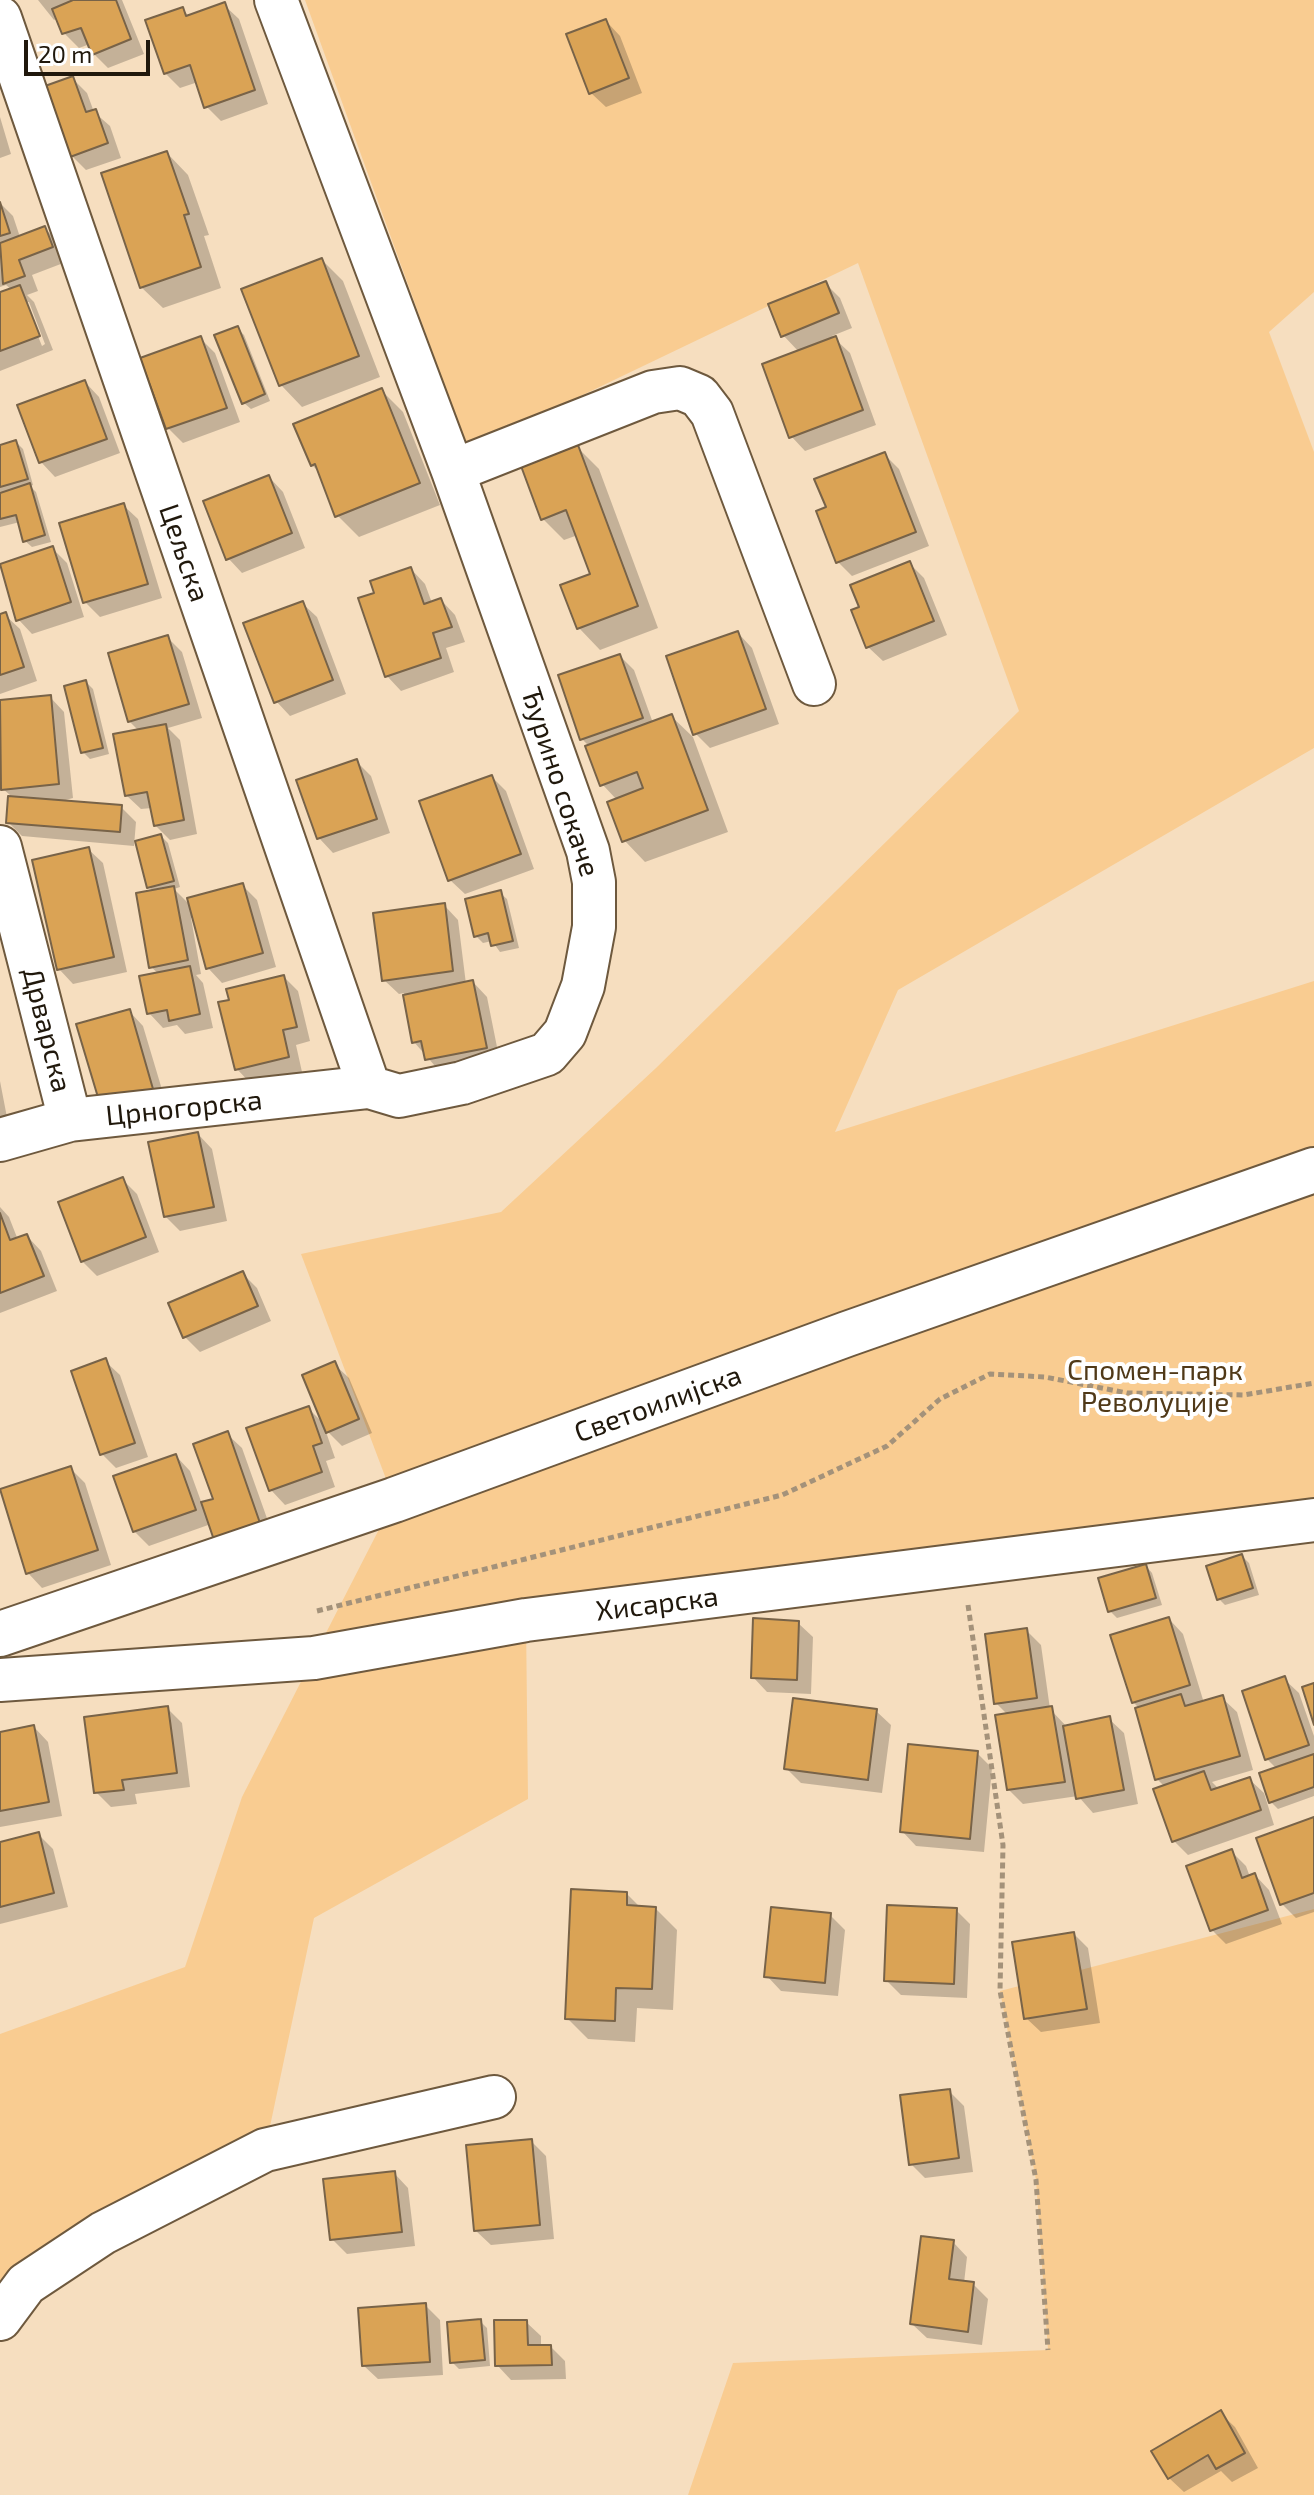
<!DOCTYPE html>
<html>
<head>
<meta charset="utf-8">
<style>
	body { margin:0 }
	#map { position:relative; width:1314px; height:2495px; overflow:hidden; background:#f6debf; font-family:"Exo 2",sans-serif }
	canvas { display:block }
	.scale { position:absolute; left:24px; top:40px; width:126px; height:36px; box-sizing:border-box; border:4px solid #20180c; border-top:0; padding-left:10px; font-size:24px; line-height:28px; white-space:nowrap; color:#20180c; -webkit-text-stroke:6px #fff; paint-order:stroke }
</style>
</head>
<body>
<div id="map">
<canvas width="1314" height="2495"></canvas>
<div class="scale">20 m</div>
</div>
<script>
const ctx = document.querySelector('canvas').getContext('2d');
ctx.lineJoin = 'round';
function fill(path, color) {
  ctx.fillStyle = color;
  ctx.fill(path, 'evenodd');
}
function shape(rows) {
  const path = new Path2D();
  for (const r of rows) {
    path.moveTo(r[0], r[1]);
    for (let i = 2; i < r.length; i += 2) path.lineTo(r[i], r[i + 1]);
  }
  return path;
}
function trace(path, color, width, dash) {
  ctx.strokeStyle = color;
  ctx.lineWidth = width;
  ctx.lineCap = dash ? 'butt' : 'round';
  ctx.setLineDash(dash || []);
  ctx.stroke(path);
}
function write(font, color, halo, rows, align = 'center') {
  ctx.font = font + ' "Exo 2",sans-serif';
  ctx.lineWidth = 8;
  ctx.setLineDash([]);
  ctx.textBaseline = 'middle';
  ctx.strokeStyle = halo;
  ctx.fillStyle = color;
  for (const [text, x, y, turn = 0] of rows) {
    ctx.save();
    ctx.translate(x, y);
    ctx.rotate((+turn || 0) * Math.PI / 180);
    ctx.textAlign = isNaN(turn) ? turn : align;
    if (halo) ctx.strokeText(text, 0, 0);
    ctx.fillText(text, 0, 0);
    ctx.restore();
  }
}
fill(shape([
	[305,0,1314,0,1314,292,1269,332,1314,452,1314,748,898,990,835,1132,1314,981,1314,1520,526,1620,528,1799,314,1918,265,2150,0,2319,0,2034,185,1967,242,1797,394,1500,301,1254,501,1212,656,1068,1019,711,858,263,468,450],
	[1314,1909,1314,2495,688,2495,733,2363,1048,2350,1036,2180,1000,1991]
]), '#f9cc91');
fill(shape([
	[38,0,122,0,144,54,108,68,94,54,90,44,79,48,64,33,58,18,54,20],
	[224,5,239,19,268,104,221,121,206,106,198,82,180,88,165,73,182,9,190,17],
	[606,21,620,36,642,93,606,107,591,93],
	[73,79,87,93,94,112,110,126,121,158,86,170,72,156],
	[0,117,11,154,0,158],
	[167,153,188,175,209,235,204,236,221,288,163,308,141,287],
	[0,203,13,216,20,237,44,228,59,242,66,262,32,275,38,291,27,295,34,302,53,350,0,371,0,295,12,290,6,285,0,287],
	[24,302,29,302,45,344,42,346],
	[322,260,343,281,380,377,302,407,281,385],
	[826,284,840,298,852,328,832,336,850,353,876,425,805,451,791,436,799,352,783,335],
	[237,328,244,335,270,401,251,409,244,403],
	[200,338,215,353,240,422,183,443,168,428],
	[85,382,99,397,120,453,55,477,41,462],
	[382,391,403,412,440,505,359,537,337,515,321,474,312,465],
	[16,442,23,449,33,485,30,486,36,492,51,542,32,547,25,541,20,522,0,527,0,447],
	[577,447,599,469,658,628,600,650,579,628,593,575,578,535,564,540,543,519],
	[884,454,899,469,929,546,852,576,838,562],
	[269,477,283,492,305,548,242,573,228,558],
	[123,505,138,519,162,598,100,617,85,602],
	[52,548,67,563,84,617,32,634,18,619,0,566],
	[909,563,924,578,947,635,883,661,868,647,862,608],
	[411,569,425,584,432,603,441,600,455,615,465,642,446,648,454,672,401,691,387,676,377,594],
	[302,603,317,617,346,694,290,716,276,701],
	[5,615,20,629,37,681,0,694,0,616],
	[738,633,752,648,779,724,710,748,695,733],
	[168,638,182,652,202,718,168,728,180,740,197,834,170,840,155,825,152,808,141,809,126,795,139,731,129,721],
	[620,656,634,670,653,723,671,716,693,737,728,832,645,862,624,840,617,800,602,784,589,746,582,739],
	[86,682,93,689,109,754,90,759,83,752],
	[50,697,64,712,73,798,58,802,121,807,136,822,134,846,22,836,8,822,10,795,3,789,0,702],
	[356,761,371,776,390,833,333,853,319,838],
	[492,777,506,791,534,869,465,894,450,880],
	[161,836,168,843,180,887,174,889,191,906,242,885,257,900,276,967,222,983,208,968,194,918,191,918,201,974,196,975,203,983,213,1028,185,1034,177,1025,163,1028,149,1013,159,974,151,967,154,892,149,887],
	[88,849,103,863,127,972,73,984,59,969],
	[500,893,507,899,519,948,500,952,492,941,483,943,476,936],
	[444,905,458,920,466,984,473,982,487,997,500,1062,442,1074,414,1042,404,993,399,994,384,980],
	[284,977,298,991,310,1041,296,1045,302,1072,251,1084,237,1069],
	[129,1011,143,1026,166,1103,116,1117],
	[0,1081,10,1133,0,1135],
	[198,1134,212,1149,227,1221,180,1231,165,1216],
	[123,1180,137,1194,159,1252,97,1276,82,1261],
	[0,1207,9,1217,18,1240,27,1236,41,1251,57,1291,0,1313],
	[242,1273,257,1288,271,1321,200,1352,185,1337],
	[105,1361,120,1375,148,1457,116,1468,102,1454],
	[334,1364,349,1378,372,1433,342,1446,325,1429,335,1458,326,1461,335,1487,285,1505,271,1490,308,1408,324,1424],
	[227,1434,242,1448,274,1538,211,1524,149,1546,134,1531,176,1456,190,1471,202,1504,215,1500],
	[70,1468,85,1483,111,1565,42,1588,28,1573],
	[1242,1556,1249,1563,1259,1595,1225,1605,1219,1599],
	[1146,1566,1152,1573,1162,1605,1117,1618,1110,1611],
	[1169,1619,1183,1634,1204,1703,1222,1698,1237,1712,1253,1770,1212,1782,1218,1788,1249,1779,1264,1793,1274,1825,1188,1855,1173,1840,1165,1787,1157,1779,1140,1709,1133,1702],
	[798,1623,813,1637,811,1694,767,1692,753,1677],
	[1026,1630,1041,1645,1050,1709,1067,1727,1109,1719,1124,1733,1138,1804,1093,1813,1078,1796,1023,1804,1009,1790,1008,1715,996,1703],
	[1284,1679,1299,1693,1314,1736,1314,1796,1278,1809,1271,1802,1277,1769,1267,1759],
	[167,1708,182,1723,190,1787,135,1794,137,1804,111,1807,96,1792],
	[876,1711,891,1725,882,1793,801,1783,786,1768],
	[34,1727,48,1742,62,1816,0,1827,0,1734],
	[977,1753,992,1768,984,1852,916,1846,902,1831],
	[1314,1819,1314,1912,1296,1918,1282,1904],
	[38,1834,53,1849,68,1907,0,1924,0,1844],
	[1231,1851,1246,1866,1250,1877,1255,1875,1269,1890,1282,1924,1226,1944,1212,1930],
	[627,1894,641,1908,656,1909,677,1930,673,2010,637,2008,635,2042,588,2039,567,2018],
	[956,1910,970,1924,967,1998,901,1995,886,1980],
	[830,1915,845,1930,838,1996,781,1991,767,1976],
	[1074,1934,1088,1948,1100,2023,1041,2032,1026,2018],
	[949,2091,964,2106,973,2172,925,2178,911,2164],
	[532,2142,546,2156,554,2239,491,2245,476,2231],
	[394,2173,408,2188,415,2246,347,2254,332,2239],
	[953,2242,967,2257,964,2283,973,2284,988,2299,982,2345,927,2338,912,2324],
	[425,2305,440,2320,443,2375,378,2379,363,2365],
	[480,2321,487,2328,490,2366,459,2369,452,2362],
	[526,2322,541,2336,541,2347,551,2347,565,2361,566,2379,511,2380,497,2365],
	[1220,2413,1235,2427,1258,2468,1232,2482,1221,2471,1184,2492,1169,2478]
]), '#0003');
const building = shape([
	[73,0,116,0,131,39,92,55,81,28,62,34,52,9,73,0],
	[225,2,255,90,204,108,190,65,164,74,145,20,183,7,186,16,225,2],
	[606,19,629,78,589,94,566,34,606,19],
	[73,76,86,112,96,109,108,143,70,157,45,86,73,76],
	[167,151,189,214,184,215,201,267,140,288,101,173,167,151],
	[0,202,10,233,0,236,0,202],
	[45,226,53,247,19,260,25,276,3,284,0,243,45,226],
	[322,258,359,356,279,386,241,289,322,258],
	[826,281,839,313,781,337,768,304,826,281],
	[20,285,40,336,0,351,0,292,20,285],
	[238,326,265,394,242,404,214,335,238,326],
	[201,336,227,408,166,429,140,358,201,336],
	[836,336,863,410,789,438,762,364,836,336],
	[85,380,107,439,39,463,17,405,85,380],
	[382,388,420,483,335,517,315,464,311,466,293,424,382,388],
	[16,440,28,479,0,487,0,445,16,440],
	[578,445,638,606,577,629,560,585,590,574,566,510,541,520,521,466,578,445],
	[885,452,916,532,836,563,816,511,826,507,814,479,885,452],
	[269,475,292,533,226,560,203,501,269,475],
	[30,483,45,535,23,542,16,515,0,519,0,493,30,483],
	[124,503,148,584,83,603,59,523,124,503],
	[53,546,71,602,16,621,0,564,53,546],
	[910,561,934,621,866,648,851,610,859,607,850,585,910,561],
	[411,567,424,604,441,598,452,627,433,633,441,658,385,677,358,598,374,593,370,581,411,567],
	[303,601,333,680,274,703,243,623,303,601],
	[6,612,24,667,0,675,0,614,6,612],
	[738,631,766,709,693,735,666,656,738,631],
	[168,635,189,704,128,722,108,653,168,635],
	[620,654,643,718,580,740,558,675,620,654],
	[86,680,103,748,81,753,64,686,86,680],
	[51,695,59,784,1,790,0,700,51,695],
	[672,714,708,810,622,842,607,802,643,788,637,772,600,786,585,746,672,714],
	[166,724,184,820,154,826,147,792,125,796,113,734,166,724],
	[357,759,377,819,317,839,296,780,357,759],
	[492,775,521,854,448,881,419,801,492,775],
	[8,796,122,805,120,832,6,823,8,796],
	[161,834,174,881,147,888,135,841,161,834],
	[89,847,114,957,57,970,32,860,89,847],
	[243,883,263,953,206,969,187,898,243,883],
	[174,886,188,960,149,968,136,893,174,886],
	[501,890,513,941,491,946,488,933,474,937,465,899,501,890],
	[445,903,453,971,382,981,373,913,445,903],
	[190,966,200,1014,169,1021,167,1010,147,1014,139,976,190,966],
	[284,975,297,1027,283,1030,289,1057,235,1070,218,1002,229,1000,226,989,284,975],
	[473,980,487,1048,425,1060,421,1041,412,1043,403,995,473,980],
	[130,1009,153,1089,100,1104,76,1024,130,1009],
	[198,1132,214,1207,164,1217,148,1142,198,1132],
	[123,1177,146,1237,81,1262,58,1202,123,1177],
	[0,1213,10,1240,27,1234,44,1276,0,1293,0,1213],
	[243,1271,258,1306,183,1338,168,1303,243,1271],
	[106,1358,135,1443,100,1455,71,1371,106,1358],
	[335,1361,359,1419,326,1433,302,1375,335,1361],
	[309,1406,322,1443,313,1446,322,1472,269,1491,246,1428,309,1406],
	[228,1431,260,1523,214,1540,201,1502,213,1499,193,1444,228,1431],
	[176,1454,196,1510,133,1532,113,1476,176,1454],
	[71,1466,98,1550,26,1574,0,1489,71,1466],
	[1242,1554,1253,1588,1217,1600,1206,1566,1242,1554],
	[1146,1564,1156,1598,1108,1612,1098,1578,1146,1564],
	[1169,1617,1190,1685,1132,1703,1110,1635,1169,1617],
	[753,1618,799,1621,797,1680,751,1678,753,1618],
	[1027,1628,1037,1698,994,1704,985,1634,1027,1628],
	[1285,1676,1309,1745,1265,1760,1242,1691,1285,1676],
	[1314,1683,1314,1725,1302,1687,1314,1683],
	[1181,1694,1185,1706,1223,1695,1240,1756,1155,1780,1135,1708,1181,1694],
	[793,1698,877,1709,868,1780,784,1769,793,1698],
	[168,1706,177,1773,122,1780,124,1790,94,1793,84,1717,168,1706],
	[1052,1706,1065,1782,1007,1790,995,1715,1052,1706],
	[1110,1716,1124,1790,1076,1799,1063,1726,1110,1716],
	[34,1725,49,1802,0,1811,0,1732,34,1725],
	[908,1744,978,1751,970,1839,900,1832,908,1744],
	[1314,1754,1314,1787,1269,1803,1259,1773,1314,1754],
	[1204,1771,1211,1790,1250,1777,1261,1810,1172,1842,1153,1789,1204,1771],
	[1314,1817,1314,1893,1280,1905,1256,1838,1314,1817],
	[39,1832,54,1893,0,1907,0,1842,39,1832],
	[1232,1849,1242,1878,1255,1873,1268,1910,1210,1931,1186,1866,1232,1849],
	[571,1889,627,1892,627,1905,656,1907,652,1989,616,1988,615,2021,565,2019,571,1889],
	[887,1905,957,1908,954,1984,884,1981,887,1905],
	[771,1907,831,1913,825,1983,764,1977,771,1907],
	[1074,1932,1087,2009,1024,2019,1012,1942,1074,1932],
	[950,2089,959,2158,909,2165,900,2095,950,2089],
	[532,2139,540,2225,474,2231,466,2145,532,2139],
	[395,2171,402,2232,330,2240,323,2179,395,2171],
	[921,2236,954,2240,949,2279,974,2282,968,2332,910,2324,921,2236],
	[426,2303,430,2362,362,2366,358,2308,426,2303],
	[481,2319,485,2360,450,2363,447,2322,481,2319],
	[494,2320,527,2320,528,2345,551,2345,552,2365,495,2366,494,2320],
	[1221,2410,1245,2453,1216,2469,1208,2455,1168,2479,1151,2451,1221,2410]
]);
fill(building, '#daa355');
trace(building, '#786348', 2);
const street = shape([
	[0,18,369,1087],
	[453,471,653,392,680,388,699,396,712,413,814,684],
	[0,847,70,1120],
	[0,1140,70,1120,369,1087,399,1096,462,1083,547,1054,565,1033,583,986,594,927,594,882,588,851,453,471,276,0],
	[0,1680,314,1658,526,1620,1314,1520],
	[0,2319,26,2284,103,2233,265,2150,494,2097]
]);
const secondary = shape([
	[0,1634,394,1500,847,1334,1314,1170]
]);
trace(street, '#6e593e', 46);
trace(secondary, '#6e593e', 48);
trace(shape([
	[968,1605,1003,1845,1000,1991,1036,2180,1048,2350],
	[317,1611,782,1495,887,1446,940,1399,990,1374,1045,1377,1127,1393,1244,1395,1314,1383]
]), '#a4927a', 5, [6, 4]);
trace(street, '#fff', 42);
trace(secondary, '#fff', 44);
write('28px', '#20180c', '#fff', [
	["Цељска",184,553,71],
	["Ђурино сокаче",560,782,72],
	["Дрварска",47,1030,76],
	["Црногорска",184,1108,-6],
	["Светоилијска",658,1404,-20],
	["Хисарска",657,1604,-7]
]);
write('28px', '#503918', '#fff', [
	["Спомен-парк",1155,1371],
	["Револуције",1155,1403]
]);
</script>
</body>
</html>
